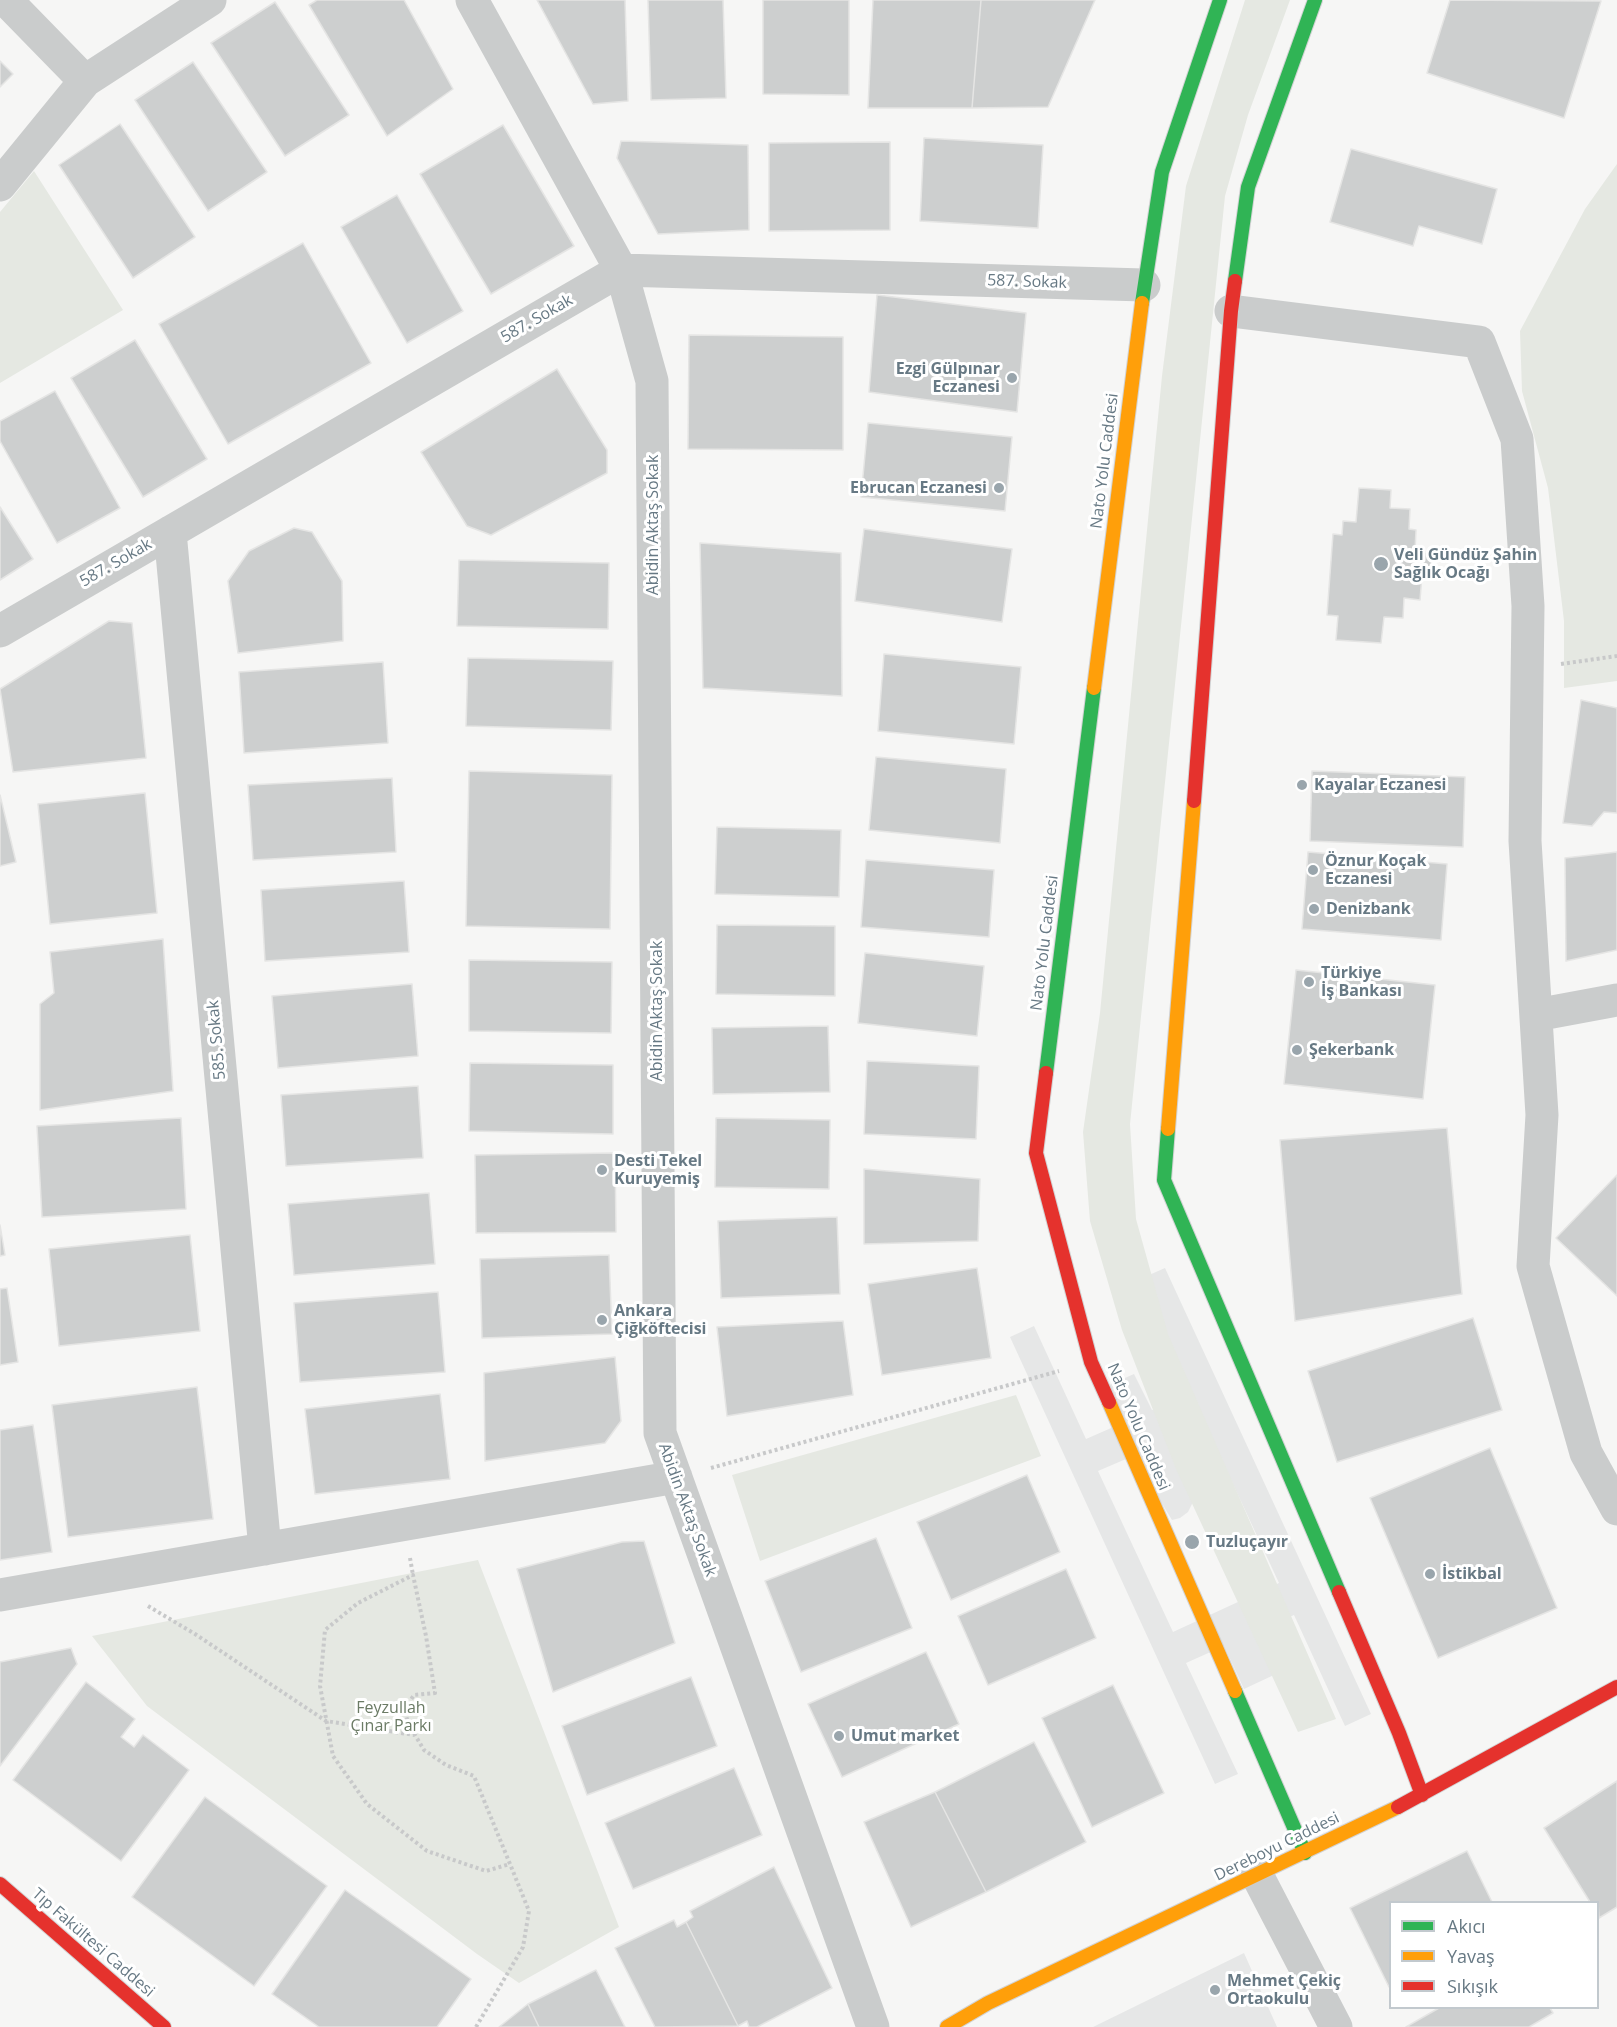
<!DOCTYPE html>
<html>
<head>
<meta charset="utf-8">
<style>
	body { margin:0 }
	#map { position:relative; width:1617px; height:2027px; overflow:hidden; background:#f6f6f5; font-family:"Open Sans",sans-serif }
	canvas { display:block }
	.legend { position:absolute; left:1389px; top:1901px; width:210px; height:108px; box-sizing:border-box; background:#fff; border:2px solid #c2c9ce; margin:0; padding:8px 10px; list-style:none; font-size:18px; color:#677984 }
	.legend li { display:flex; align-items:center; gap:12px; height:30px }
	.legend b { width:30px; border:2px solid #c2c9ce }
</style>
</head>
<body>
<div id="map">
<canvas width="1617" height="2027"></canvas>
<ul class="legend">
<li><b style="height:8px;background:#30b455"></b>Akıcı</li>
<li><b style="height:8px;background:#ff9f0a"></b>Yavaş</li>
<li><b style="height:8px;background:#e5322d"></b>Sıkışık</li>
</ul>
</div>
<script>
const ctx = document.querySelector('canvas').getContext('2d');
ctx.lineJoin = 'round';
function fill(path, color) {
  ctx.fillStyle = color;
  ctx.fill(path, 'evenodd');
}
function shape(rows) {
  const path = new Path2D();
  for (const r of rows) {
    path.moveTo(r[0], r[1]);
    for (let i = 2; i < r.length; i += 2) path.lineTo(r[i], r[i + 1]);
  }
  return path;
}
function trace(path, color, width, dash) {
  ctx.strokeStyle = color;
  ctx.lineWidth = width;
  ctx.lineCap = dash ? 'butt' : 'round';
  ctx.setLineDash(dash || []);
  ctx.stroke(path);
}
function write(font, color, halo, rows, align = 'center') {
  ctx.font = font + ' "Open Sans",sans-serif';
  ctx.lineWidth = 6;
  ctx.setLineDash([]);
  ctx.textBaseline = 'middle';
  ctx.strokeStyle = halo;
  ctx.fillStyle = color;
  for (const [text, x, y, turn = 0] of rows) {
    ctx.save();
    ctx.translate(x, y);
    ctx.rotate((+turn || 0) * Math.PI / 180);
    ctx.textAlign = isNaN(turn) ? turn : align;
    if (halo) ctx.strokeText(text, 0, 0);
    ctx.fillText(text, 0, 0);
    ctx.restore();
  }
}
fill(shape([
	[1165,1268,1371,1714,1345,1726,1294,1615,1256,1632,1276,1674,1244,1689,1224,1646,1186,1663,1238,1774,1215,1784,1010,1337,1034,1326,1086,1439,1118,1425,1102,1388,1134,1374,1152,1410,1192,1392,1140,1279],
	[1205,1424,1279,1583,1173,1632,1098,1471,1133,1456,1172,1520,1180,1518,1188,1512,1196,1496],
	[1244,1953,1277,2027,1093,2027]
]), '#e6e7e7');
fill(shape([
	[1245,0,1290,0,1248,115,1225,196,1130,1124,1136,1219,1168,1334,1336,1719,1298,1732,1176,1469,1122,1330,1090,1221,1083,1132,1100,1013,1162,376,1186,186],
	[1617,164,1617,681,1564,688,1564,621,1548,488,1522,391,1520,331,1585,209],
	[34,171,123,310,0,383,0,212],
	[1016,1395,1041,1456,760,1561,732,1475],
	[478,1560,619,1927,519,1983,477,1954,147,1706,92,1636]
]), '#e5e8e2');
const building = shape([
	[317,0,404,0,453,89,387,136,309,5,317,0],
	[537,0,625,0,628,101,593,104,537,0],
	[648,0,723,0,726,98,651,100,648,0],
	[763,0,849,0,849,95,763,94,763,0],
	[873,0,981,0,972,108,868,108,873,0],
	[981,0,1095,0,1048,107,972,108,981,0],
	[1450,0,1601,1,1564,118,1427,73,1450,0],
	[275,2,349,115,285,156,211,43,275,2],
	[0,61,13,74,0,87,0,61],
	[193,62,267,172,208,211,135,100,193,62],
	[120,124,195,237,133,278,59,165,120,124],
	[503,125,574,246,491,294,420,174,503,125],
	[924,138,1043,145,1038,228,920,221,924,138],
	[621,141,748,145,749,230,658,234,617,158,621,141],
	[890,142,890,230,769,231,769,143,890,142],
	[1351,149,1497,189,1482,244,1419,226,1413,246,1330,222,1351,149],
	[397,195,463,311,407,343,341,227,397,195],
	[303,243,371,363,228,444,159,324,303,243],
	[877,295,1026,313,1017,412,869,392,877,295],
	[689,335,843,337,843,450,688,449,689,335],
	[135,340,207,459,143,497,71,378,135,340],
	[557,369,607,450,607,473,491,535,467,526,421,452,557,369],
	[55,391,120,508,57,543,0,441,0,421,55,391],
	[868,423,1012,437,1005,511,861,497,868,423],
	[1359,488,1391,490,1390,508,1410,509,1409,529,1416,530,1415,551,1432,553,1431,576,1422,575,1420,600,1404,598,1403,618,1384,617,1381,643,1336,640,1338,616,1327,615,1333,534,1342,535,1343,521,1356,522,1359,488],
	[0,507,33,559,0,580,0,507],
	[294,528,312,532,342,581,343,641,238,653,228,581,249,551,294,528],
	[864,529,1012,549,1002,622,855,601,864,529],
	[700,543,841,553,842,696,703,688,700,543],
	[459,560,609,563,608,629,457,626,459,560],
	[109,621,132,623,146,758,13,772,0,689,109,621],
	[884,654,1021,667,1014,744,878,731,884,654],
	[468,658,613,661,611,730,466,726,468,658],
	[383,662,388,743,244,753,239,672,383,662],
	[1581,700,1617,708,1617,813,1604,812,1592,826,1563,823,1581,700],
	[876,757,1006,769,1000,843,869,830,876,757],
	[469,771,612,775,610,929,466,926,469,771],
	[1312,771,1465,777,1463,847,1310,841,1312,771],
	[392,778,396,852,253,860,248,785,392,778],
	[145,793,157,913,50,924,38,804,145,793],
	[0,795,16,862,0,866,0,795],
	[717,827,841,830,839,897,715,894,717,827],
	[1308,852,1447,864,1441,940,1302,929,1308,852],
	[1617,852,1617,950,1566,961,1565,858,1617,852],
	[866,860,994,870,989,937,861,927,866,860],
	[404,881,409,952,265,961,261,890,404,881],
	[717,925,835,926,835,996,716,994,717,925],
	[163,939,173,1091,40,1110,40,1004,54,993,50,952,163,939],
	[865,953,984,966,977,1036,858,1023,865,953],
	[469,960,612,962,611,1033,469,1031,469,960],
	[1296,970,1435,985,1423,1099,1284,1084,1296,970],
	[412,984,418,1056,278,1068,272,996,412,984],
	[828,1026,830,1092,713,1094,712,1028,828,1026],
	[867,1061,979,1066,976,1139,864,1134,867,1061],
	[470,1063,613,1065,613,1134,469,1131,470,1063],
	[418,1086,423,1158,286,1166,281,1095,418,1086],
	[181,1118,186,1209,42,1217,37,1126,181,1118],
	[716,1118,830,1120,829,1189,715,1187,716,1118],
	[1447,1128,1462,1294,1295,1321,1280,1140,1447,1128],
	[615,1153,616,1232,476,1233,475,1155,615,1153],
	[864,1169,980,1179,978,1241,864,1244,864,1169],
	[1617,1175,1617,1296,1556,1238,1617,1175],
	[429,1193,435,1264,294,1275,288,1204,429,1193],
	[837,1217,840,1294,721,1298,718,1221,837,1217],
	[0,1225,5,1255,0,1256,0,1225],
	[190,1235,200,1331,59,1346,49,1249,190,1235],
	[609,1255,612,1334,482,1338,480,1259,609,1255],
	[977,1268,991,1358,882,1375,868,1284,977,1268],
	[7,1288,18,1362,0,1365,0,1289,7,1288],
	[438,1292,445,1372,300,1382,294,1303,438,1292],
	[1473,1318,1502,1410,1337,1462,1308,1371,1473,1318],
	[843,1321,853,1395,727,1416,717,1327,843,1321],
	[615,1357,621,1421,605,1443,485,1461,484,1373,615,1357],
	[197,1387,213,1519,68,1537,52,1405,197,1387],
	[440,1394,450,1479,315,1494,305,1409,440,1394],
	[33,1425,52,1552,0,1560,0,1430,33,1425],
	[1490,1448,1557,1608,1438,1658,1370,1498,1490,1448],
	[1027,1475,1060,1552,951,1600,917,1522,1027,1475],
	[876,1538,912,1628,801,1672,765,1581,876,1538],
	[644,1541,675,1643,553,1692,517,1569,622,1542,644,1541],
	[1066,1569,1096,1638,988,1685,958,1616,1066,1569],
	[71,1648,77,1664,0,1766,0,1662,71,1648],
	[926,1652,959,1724,842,1777,808,1704,926,1652],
	[691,1677,717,1746,587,1795,562,1726,691,1677],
	[86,1682,135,1719,121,1737,134,1747,143,1735,189,1770,121,1861,13,1780,86,1682],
	[1113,1685,1164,1793,1092,1827,1042,1718,1113,1685],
	[1034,1742,1086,1842,986,1892,935,1792,1034,1742],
	[734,1768,762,1835,633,1889,605,1823,734,1768],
	[1617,1781,1617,1907,1599,1918,1598,1902,1590,1902,1544,1828,1617,1781],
	[935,1792,986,1892,911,1927,864,1822,935,1792],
	[205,1797,327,1886,254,1986,132,1897,205,1797],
	[1467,1851,1492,1902,1390,1902,1390,1986,1389,1987,1350,1908,1467,1851],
	[774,1867,832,1988,757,2027,749,2027,747,2021,738,2026,686,1922,693,1917,690,1911,774,1867],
	[345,1890,471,1979,437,2027,319,2027,272,1994,345,1890],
	[674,1920,677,1927,686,1922,738,2026,655,2027,615,1948,674,1920],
	[596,1970,625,2027,539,2027,528,2004,596,1970],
	[528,2004,539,2027,499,2027,528,2004],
	[1439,2008,1550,2008,1553,2013,1529,2027,1406,2027,1439,2008]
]);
fill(building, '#cdcfcf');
trace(building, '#e5e5e4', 1.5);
const fast = shape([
	[1235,281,1248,187,1315,0],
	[1142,303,1162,172,1220,0],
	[1046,1073,1094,688],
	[1168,1129,1164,1180,1339,1592],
	[1235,1691,1305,1853]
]);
const slow = shape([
	[1094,688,1142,303],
	[1168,1129,1194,801],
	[1109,1402,1235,1691],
	[947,2027,988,2003,1398,1807]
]);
const jam = shape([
	[1194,801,1231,311,1235,281],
	[1046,1073,1036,1153,1091,1362,1109,1402],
	[1339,1592,1399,1733,1422,1795],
	[1398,1807,1617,1687],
	[0,1884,164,2027]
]);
trace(fast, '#d2d3d4', 16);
trace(slow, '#d2d3d4', 16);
trace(jam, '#d2d3d4', 16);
trace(shape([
	[1561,664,1617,656],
	[711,1468,1059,1371],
	[410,1558,413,1575],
	[148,1606,195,1634,326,1721,414,1735],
	[476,2027,523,1947,529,1911,510,1864,474,1776,446,1765,424,1750,409,1725,404,1710,414,1695,435,1693,426,1636,413,1575,358,1603,325,1630,320,1686,333,1756,367,1804,427,1851,486,1871,510,1864]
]), '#c8c9ca', 4, [3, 3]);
trace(shape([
	[6,0,85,81],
	[472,0,621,270,652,381,660,1433,873,2027],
	[0,185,85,81,210,0],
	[1231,311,1479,342,1517,439,1528,606,1525,841,1542,1115,1533,1266,1586,1453,1617,1509],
	[170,532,265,1549],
	[0,631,621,270,1144,285],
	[1536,1015,1617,1000],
	[0,1595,676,1477],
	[1257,1875,1336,2027]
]), '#cacccc', 33);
trace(fast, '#30b455', 14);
trace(slow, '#ff9f0a', 14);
trace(jam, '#e5322d', 14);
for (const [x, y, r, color] of [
	[1012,378,6,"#99a5ac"],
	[999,488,6,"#99a5ac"],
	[1381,564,8,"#99a5ac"],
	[1302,785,6,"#99a5ac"],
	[1313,870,6,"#99a5ac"],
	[1314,909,6,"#99a5ac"],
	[1309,982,6,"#99a5ac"],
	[1297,1050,6,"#99a5ac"],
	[602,1170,6,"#99a5ac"],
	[602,1320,6,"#99a5ac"],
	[1192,1542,8,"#99a5ac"],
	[1430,1574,6,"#99a5ac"],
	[839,1736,6,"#99a5ac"],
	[1215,1990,6,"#99a5ac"]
]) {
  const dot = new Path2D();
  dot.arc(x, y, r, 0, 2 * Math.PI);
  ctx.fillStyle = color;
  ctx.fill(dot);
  trace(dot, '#fff', 2);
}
write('16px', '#677984', '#fff', [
	["587. Sokak",1027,282,2],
	["587. Sokak",537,319,-30],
	["Nato Yolu Caddesi",1105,461,-83],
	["Abidin Aktaş Sokak",653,525,-90],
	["587. Sokak",116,563,-30],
	["Nato Yolu Caddesi",1045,943,-83],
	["Abidin Aktaş Sokak",657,1011,-90],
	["585. Sokak",217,1040,-95],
	["Nato Yolu Caddesi",1138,1427,67],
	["Abidin Aktaş Sokak",687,1510,70],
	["Dereboyu Caddesi",1277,1847,-26],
	["Tıp Fakültesi Caddesi",93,1943,41]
]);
write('bold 16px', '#677984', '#fff', [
	["Ezgi Gülpınar",1000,369,"right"],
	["Eczanesi",1000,387,"right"],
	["Ebrucan Eczanesi",987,488,"right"],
	["Veli Gündüz Şahin",1394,555],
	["Sağlık Ocağı",1394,573],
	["Kayalar Eczanesi",1314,785],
	["Öznur Koçak",1325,861],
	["Eczanesi",1325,879],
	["Denizbank",1326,909],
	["Türkiye",1321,973],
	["İş Bankası",1321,991],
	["Şekerbank",1309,1050],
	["Desti Tekel",614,1161],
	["Kuruyemiş",614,1179],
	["Ankara",614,1311],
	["Çiğköftecisi",614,1329],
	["Tuzluçayır",1206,1542],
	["İstikbal",1442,1574],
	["Umut market",851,1736],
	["Mehmet Çekiç",1227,1981],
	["Ortaokulu",1227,1999]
], 'left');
write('16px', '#6b7b65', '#fff', [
	["Feyzullah",391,1708],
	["Çınar Parkı",391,1726]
]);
</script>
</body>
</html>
